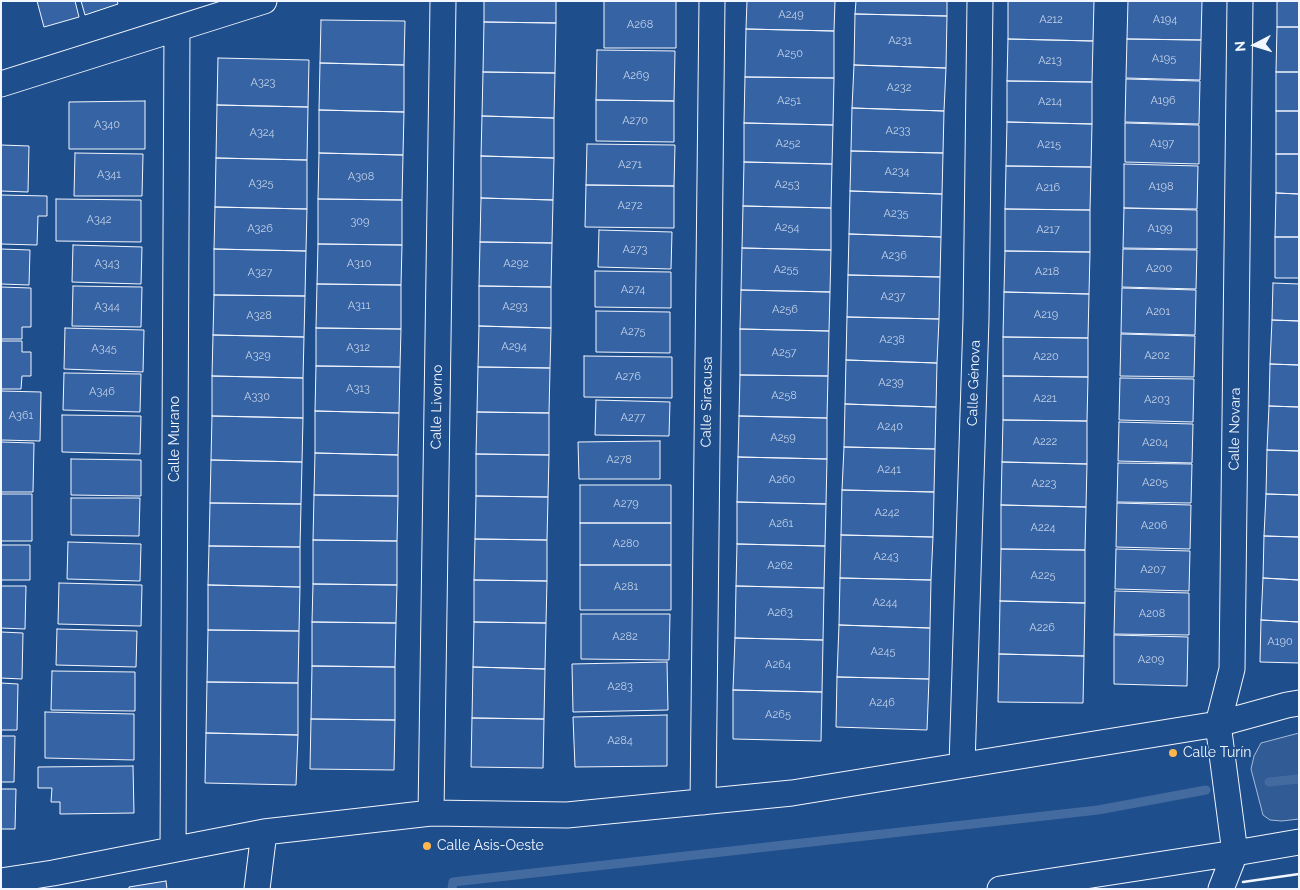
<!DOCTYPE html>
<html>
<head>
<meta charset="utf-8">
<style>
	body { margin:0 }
	#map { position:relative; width:1300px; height:890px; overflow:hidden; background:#1f4e8c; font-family:Raleway,sans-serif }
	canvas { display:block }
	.frame { position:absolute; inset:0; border:2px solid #f2f6ff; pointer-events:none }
	.north { position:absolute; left:1230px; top:20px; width:50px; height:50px; -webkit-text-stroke:4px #1f4e8c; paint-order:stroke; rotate:265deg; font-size:14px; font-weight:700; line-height:20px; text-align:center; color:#f2f6ff }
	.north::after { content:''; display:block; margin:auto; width:18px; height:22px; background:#f2f6ff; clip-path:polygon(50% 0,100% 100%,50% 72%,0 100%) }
</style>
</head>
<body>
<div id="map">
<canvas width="1300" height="890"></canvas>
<div class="frame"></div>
<div class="north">N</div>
</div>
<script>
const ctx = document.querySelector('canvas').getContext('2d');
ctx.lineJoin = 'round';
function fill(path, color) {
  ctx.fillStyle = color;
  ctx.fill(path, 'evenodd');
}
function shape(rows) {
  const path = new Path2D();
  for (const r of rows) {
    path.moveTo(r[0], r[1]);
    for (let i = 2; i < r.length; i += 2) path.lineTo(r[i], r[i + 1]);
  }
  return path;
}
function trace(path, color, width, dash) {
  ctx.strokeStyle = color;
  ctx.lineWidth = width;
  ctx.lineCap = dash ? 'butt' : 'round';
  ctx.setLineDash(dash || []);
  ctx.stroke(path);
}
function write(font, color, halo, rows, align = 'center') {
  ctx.font = font + ' Raleway,sans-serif';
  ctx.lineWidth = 4;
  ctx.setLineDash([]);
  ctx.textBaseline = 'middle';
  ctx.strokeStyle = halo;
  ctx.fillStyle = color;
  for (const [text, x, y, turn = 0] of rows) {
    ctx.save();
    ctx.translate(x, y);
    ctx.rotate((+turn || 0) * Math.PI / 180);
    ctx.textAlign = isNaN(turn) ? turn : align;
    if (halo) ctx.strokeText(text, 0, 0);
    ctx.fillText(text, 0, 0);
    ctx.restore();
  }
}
const green = shape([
	[1299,733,1299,819,1282,821,1270,820,1263,815,1251,769,1254,756,1261,743,1299,733]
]);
fill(green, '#305b95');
trace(green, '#a8bbd7', 1);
trace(shape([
	[1269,782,1299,779],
	[452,889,453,882,1098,810,1206,790]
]), '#446ba0', 9);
const building = shape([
	[37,1,75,1,79,17,44,27,37,1],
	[81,1,117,1,118,4,85,15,81,1],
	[484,1,556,1,556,23,484,22,484,1],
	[604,1,676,1,676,48,604,48,604,1],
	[747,1,835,1,834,31,746,29,747,1],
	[856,1,947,1,947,16,855,14,856,1],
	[1008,1,1094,1,1093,41,1008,39,1008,1],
	[1128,1,1202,1,1201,40,1127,39,1128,1],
	[1277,1,1299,1,1299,27,1277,27,1277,1],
	[855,14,947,16,946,68,854,65,855,14],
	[321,20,405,21,404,65,320,63,321,20],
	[484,22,556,23,555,73,483,72,484,22],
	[1277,27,1299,27,1299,72,1276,72,1277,27],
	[746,29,834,31,834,78,745,77,746,29],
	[1008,39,1093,41,1092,82,1007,81,1008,39],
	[1127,39,1201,40,1200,80,1126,78,1127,39],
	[597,50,675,51,674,101,596,100,597,50],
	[218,58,309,60,308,107,217,105,218,58],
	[320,63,404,65,404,112,319,110,320,63],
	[854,65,946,68,944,111,852,108,854,65],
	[483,72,555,73,554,118,482,116,483,72],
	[1276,72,1299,72,1299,111,1276,111,1276,72],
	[745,77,834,78,833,125,744,123,745,77],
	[1126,79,1200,81,1199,124,1125,122,1126,79],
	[1007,81,1092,82,1092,124,1007,122,1007,81],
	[596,100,674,101,674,142,596,141,596,100],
	[145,101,145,149,69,149,69,102,145,101],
	[217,105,308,107,307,160,216,158,217,105],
	[852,108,944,111,943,153,851,151,852,108],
	[319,110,404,112,403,155,319,153,319,110],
	[1276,111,1299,111,1299,154,1276,154,1276,111],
	[482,116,554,118,554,158,481,156,482,116],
	[1007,122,1092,124,1091,167,1006,166,1007,122],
	[744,123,833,125,832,164,744,162,744,123],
	[1125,123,1199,125,1199,164,1125,162,1125,123],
	[587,144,675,145,674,186,586,185,587,144],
	[1,145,29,146,28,192,1,191,1,145],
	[851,151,943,153,942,194,850,191,851,151],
	[75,153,143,154,142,196,74,196,75,153],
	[319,153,403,155,402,200,318,199,319,153],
	[1276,154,1299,154,1299,194,1276,193,1276,154],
	[481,156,554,158,553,200,481,198,481,156],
	[216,158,307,160,307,209,215,207,216,158],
	[744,162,832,164,831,208,743,206,744,162],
	[1124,164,1198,166,1197,209,1124,208,1124,164],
	[1006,166,1091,167,1090,210,1005,209,1006,166],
	[586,185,674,186,674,228,585,227,586,185],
	[850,191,942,194,941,237,849,234,850,191],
	[1276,193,1299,194,1299,237,1275,237,1276,193],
	[1,195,47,196,47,216,38,216,37,245,1,244,1,195],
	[481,198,553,200,552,243,480,242,481,198],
	[56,199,141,200,141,242,56,241,56,199],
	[318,199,402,200,402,245,318,244,318,199],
	[743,206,831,208,831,250,742,248,743,206],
	[215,207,307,209,306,251,214,249,215,207],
	[1124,208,1197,210,1197,249,1123,248,1124,208],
	[1005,209,1090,210,1090,252,1005,251,1005,209],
	[599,230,672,232,671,269,598,267,599,230],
	[849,234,941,237,940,277,848,275,849,234],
	[1275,237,1299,237,1299,278,1275,278,1275,237],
	[480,242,552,243,551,287,479,286,480,242],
	[318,244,402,245,401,285,317,284,318,244],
	[73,245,142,247,141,284,72,282,73,245],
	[742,248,831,250,830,292,741,290,742,248],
	[1,249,30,250,29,285,1,284,1,249],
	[214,249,306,251,305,296,214,295,214,249],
	[1123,249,1197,250,1196,289,1122,287,1123,249],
	[1005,251,1090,252,1089,294,1004,292,1005,251],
	[595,271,671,272,671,308,595,307,595,271],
	[848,275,940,277,939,319,847,317,848,275],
	[1273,283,1299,284,1299,321,1272,320,1273,283],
	[317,284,401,285,401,329,316,328,317,284],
	[73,286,142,287,141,327,72,326,73,286],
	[479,286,551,287,551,328,479,326,479,286],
	[1,287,31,288,31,327,22,327,22,339,1,339,1,287],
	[1122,288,1196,290,1195,335,1121,333,1122,288],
	[741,290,830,292,829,331,740,329,741,290],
	[1004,292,1089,294,1088,338,1003,337,1004,292],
	[214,295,305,296,304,337,213,335,214,295],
	[596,311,670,312,670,353,596,352,596,311],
	[847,317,939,319,937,363,846,360,847,317],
	[1272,320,1299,321,1299,365,1270,364,1272,320],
	[479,326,551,328,550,368,478,367,479,326],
	[65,328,144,330,143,372,64,369,65,328],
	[316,328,401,329,400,367,316,366,316,328],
	[740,329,829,331,828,376,740,375,740,329],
	[1121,334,1195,336,1194,377,1120,376,1121,334],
	[213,335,304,337,303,378,212,376,213,335],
	[1003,337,1088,338,1088,377,1003,376,1003,337],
	[1,341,22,341,22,352,31,352,31,376,22,376,21,389,1,389,1,341],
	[584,356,672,357,672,398,584,397,584,356],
	[846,360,937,363,936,407,845,404,846,360],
	[1270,364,1299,365,1299,407,1269,406,1270,364],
	[316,366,400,367,399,413,315,411,316,366],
	[478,367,550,368,549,413,477,412,478,367],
	[64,373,141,374,140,412,63,410,64,373],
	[740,375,828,376,827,418,739,416,740,375],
	[212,376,303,378,303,418,212,416,212,376],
	[1003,376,1088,377,1087,421,1003,420,1003,376],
	[1120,378,1194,379,1193,422,1119,420,1120,378],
	[1,391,41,392,40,441,1,440,1,391],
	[596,400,670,402,669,436,595,435,596,400],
	[845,404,936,407,935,449,844,447,845,404],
	[1269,406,1299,407,1299,451,1267,450,1269,406],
	[315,411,399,413,398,455,315,453,315,411],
	[477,412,549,413,549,455,476,454,477,412],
	[62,415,141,416,140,454,62,452,62,415],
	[212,416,303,418,302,462,211,460,212,416],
	[739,416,827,418,827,459,738,457,739,416],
	[1003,420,1087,421,1087,464,1002,462,1003,420],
	[1119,422,1193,424,1192,463,1118,461,1119,422],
	[660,441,660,479,579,479,578,442,660,441],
	[1,442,34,443,33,492,1,492,1,442],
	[844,447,935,449,934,492,842,490,844,447],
	[1267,450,1299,451,1299,495,1266,494,1267,450],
	[315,453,398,455,398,496,314,495,315,453],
	[476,454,549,455,548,497,476,496,476,454],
	[738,457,827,459,826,504,737,502,738,457],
	[71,459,141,460,141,496,71,495,71,459],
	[211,460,302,462,301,504,210,503,211,460],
	[1002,462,1087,464,1086,507,1001,505,1002,462],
	[1118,463,1192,464,1191,503,1117,502,1118,463],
	[580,485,671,485,671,523,580,523,580,485],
	[842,490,934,492,933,537,841,535,842,490],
	[1,494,32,494,32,541,1,541,1,494],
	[1266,494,1299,495,1299,537,1264,536,1266,494],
	[314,495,398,496,397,541,313,540,314,495],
	[476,496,548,497,547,540,475,539,476,496],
	[71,498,140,498,139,536,71,535,71,498],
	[737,502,826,504,825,546,737,544,737,502],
	[210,503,301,504,300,547,209,546,210,503],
	[1117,503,1191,505,1190,549,1116,547,1117,503],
	[1001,505,1086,507,1085,550,1001,549,1001,505],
	[580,523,671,523,671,565,580,565,580,523],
	[841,535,933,537,931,580,840,578,841,535],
	[1264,536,1299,537,1299,580,1263,578,1264,536],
	[475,539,547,540,547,581,474,580,475,539],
	[313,540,397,541,397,585,313,584,313,540],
	[68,542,141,544,140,581,67,579,68,542],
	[737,544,825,546,824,588,736,586,737,544],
	[1,545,30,545,30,580,1,580,1,545],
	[209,546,300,547,300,587,208,585,209,546],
	[1001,549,1085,550,1085,603,1000,601,1001,549],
	[1116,549,1190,551,1189,591,1115,589,1116,549],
	[580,565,671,565,671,610,580,610,580,565],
	[840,578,931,580,930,628,839,625,840,578],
	[1263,578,1299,580,1299,622,1261,620,1263,578],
	[474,580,547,581,546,623,474,622,474,580],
	[59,583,142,585,141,626,58,624,59,583],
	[313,584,397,585,396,623,312,622,313,584],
	[208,585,300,587,299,631,208,630,208,585],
	[1,586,26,586,25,629,1,628,1,586],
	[736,586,824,588,823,640,735,638,736,586],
	[1115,591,1189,593,1189,635,1114,634,1115,591],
	[1000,601,1085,603,1084,656,999,654,1000,601],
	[581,614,670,614,669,660,581,659,581,614],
	[1261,620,1299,622,1299,663,1260,662,1261,620],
	[312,622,396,623,395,667,312,666,312,622],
	[474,622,546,623,545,669,473,667,474,622],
	[839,625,930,628,929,679,837,677,839,625],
	[57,629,137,631,136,667,56,665,57,629],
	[208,630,299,631,298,683,207,682,208,630],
	[1,632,23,633,22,679,1,678,1,632],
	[1114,635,1188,637,1187,686,1114,684,1114,635],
	[735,638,823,640,822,692,733,690,735,638],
	[999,654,1084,656,1083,703,998,702,999,654],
	[667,662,668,710,573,712,572,664,667,662],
	[312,666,395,667,395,720,311,719,312,666],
	[473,667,545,669,544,719,472,718,473,667],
	[52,671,135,672,135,711,51,710,52,671],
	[837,677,929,679,927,730,836,727,837,677],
	[207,682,298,683,298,735,206,733,207,682],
	[1,683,18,684,17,730,1,730,1,683],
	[733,690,822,692,821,741,733,739,733,690],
	[45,712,134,714,134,760,45,758,45,712],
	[667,715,667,766,575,767,573,717,667,715],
	[472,718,544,719,543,768,471,767,472,718],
	[311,719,395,720,394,770,310,769,311,719],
	[206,733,298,735,296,785,205,783,206,733],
	[1,736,15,736,14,782,1,782,1,736],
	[133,766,134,813,60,814,60,802,51,802,52,788,38,788,38,767,133,766],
	[1,789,16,789,15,829,1,829,1,789],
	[166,881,167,889,129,889,129,887,166,881]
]);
fill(building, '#3563a3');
trace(building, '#f2f6ff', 1);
const street = shape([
	[1,84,264,1],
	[962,765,976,319,980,1],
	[703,802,712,1],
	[431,813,443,1],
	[173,849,177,29],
	[1,881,53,873,264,832,431,813,567,815,792,793,1218,724,1287,705,1299,703],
	[257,889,264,832],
	[1000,889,1235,853,1299,842],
	[1221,889,1235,853,1218,724,1232,669,1240,1]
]);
trace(street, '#f2f6ff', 27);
trace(street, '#1f4e8c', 25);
trace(shape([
	[1243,882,1299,874]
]), '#f2f6ff', 2.5);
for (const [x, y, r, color] of [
	[1173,753,5,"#ffb74d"],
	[427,846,5,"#ffb74d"]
]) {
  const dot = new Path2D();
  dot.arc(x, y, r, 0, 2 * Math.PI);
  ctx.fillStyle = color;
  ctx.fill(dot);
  trace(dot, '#1f4e8c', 2);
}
write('11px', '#c3d1e8', null, [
	["A249",791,15],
	["A212",1051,20],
	["A194",1165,20],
	["A268",640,25],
	["A231",900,41],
	["A250",790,54],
	["A195",1164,59],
	["A213",1050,61],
	["A269",636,76],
	["A323",263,83],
	["A232",899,88],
	["A251",789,101],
	["A196",1163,101],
	["A214",1050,102],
	["A270",635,121],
	["A340",107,125],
	["A233",898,131],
	["A324",262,133],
	["A252",788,144],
	["A197",1162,144],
	["A215",1049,145],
	["A271",630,165],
	["A234",897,172],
	["A341",109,175],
	["A308",361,177],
	["A325",261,184],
	["A253",787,185],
	["A198",1161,187],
	["A216",1048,188],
	["A272",630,206],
	["A235",896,214],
	["A342",99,220],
	["309",360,222],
	["A254",787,228],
	["A326",260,229],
	["A199",1160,229],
	["A217",1048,230],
	["A273",635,250],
	["A236",894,256],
	["A343",107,264],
	["A310",359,264],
	["A292",516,264],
	["A200",1159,269],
	["A255",786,270],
	["A218",1047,272],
	["A327",260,273],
	["A274",633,290],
	["A237",893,297],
	["A311",359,306],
	["A344",107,307],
	["A293",515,307],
	["A256",785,310],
	["A201",1158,312],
	["A219",1046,315],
	["A328",259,316],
	["A275",633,332],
	["A238",892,340],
	["A294",514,347],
	["A312",358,348],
	["A345",104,349],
	["A257",784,353],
	["A329",258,356],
	["A202",1157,356],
	["A220",1046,357],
	["A276",628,377],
	["A239",891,383],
	["A313",358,389],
	["A346",102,392],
	["A258",784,396],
	["A330",257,397],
	["A221",1045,399],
	["A203",1157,400],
	["A361",21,416],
	["A277",633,418],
	["A240",890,427],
	["A259",783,438],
	["A222",1045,442],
	["A204",1155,443],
	["A278",619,460],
	["A241",889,470],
	["A260",782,480],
	["A205",1155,483],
	["A223",1044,484],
	["A279",626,504],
	["A242",887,513],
	["A261",781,524],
	["A206",1154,526],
	["A224",1043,528],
	["A280",626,544],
	["A243",886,557],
	["A262",780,566],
	["A207",1153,570],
	["A225",1043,576],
	["A281",626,587],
	["A244",885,603],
	["A263",780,613],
	["A208",1152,614],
	["A226",1042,628],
	["A282",625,637],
	["A190",1280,642],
	["A245",883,652],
	["A209",1151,660],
	["A264",778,665],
	["A283",620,687],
	["A246",882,703],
	["A265",778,715],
	["A284",620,741]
]);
write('14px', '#f2f6ff', '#1f4e8c', [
	["Calle Génova",974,383,-88],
	["Calle Siracusa",707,402,-89],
	["Calle Livorno",437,407,-89],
	["Calle Novara",1235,429,-89],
	["Calle Murano",175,439,-90]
]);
write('14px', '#f2f6ff', '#1f4e8c', [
	["Calle Turín",1183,753],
	["Calle Asis-Oeste",437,846]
], 'left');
</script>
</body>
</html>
